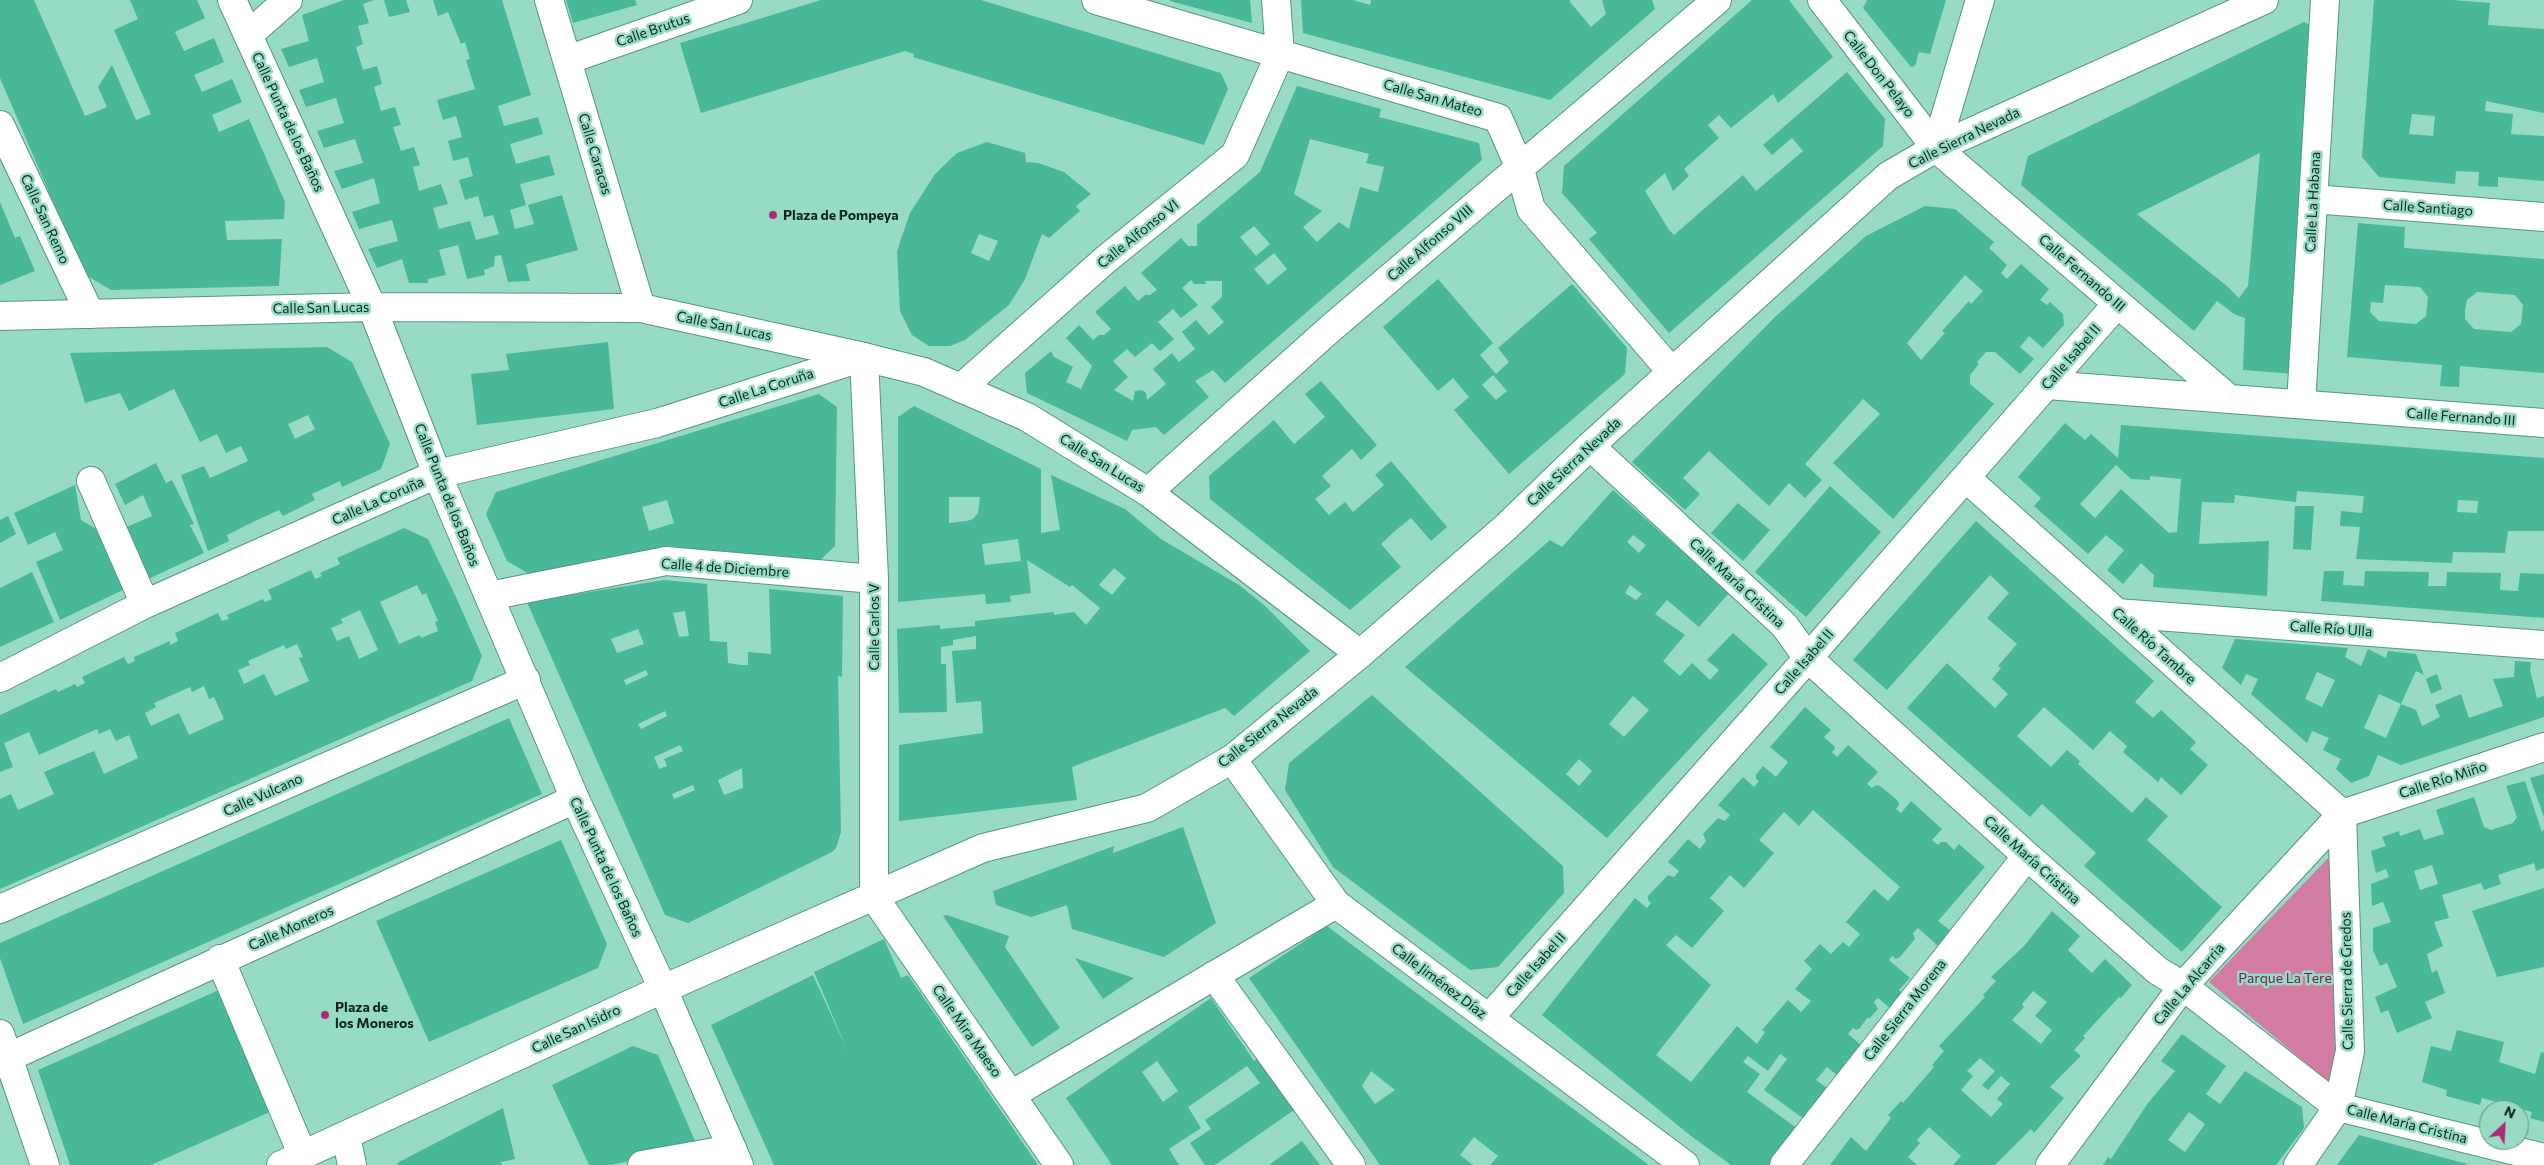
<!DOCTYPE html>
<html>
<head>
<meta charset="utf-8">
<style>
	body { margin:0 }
	#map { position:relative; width:2544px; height:1165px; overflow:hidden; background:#97dbc4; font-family:Commissioner,sans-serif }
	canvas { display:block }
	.north { position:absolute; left:2479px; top:1100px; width:50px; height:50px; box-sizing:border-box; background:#97dbc4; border:1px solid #5f9382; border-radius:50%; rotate:25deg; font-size:14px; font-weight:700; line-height:20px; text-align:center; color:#0c2820 }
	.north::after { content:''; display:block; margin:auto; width:18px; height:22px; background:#ad2a74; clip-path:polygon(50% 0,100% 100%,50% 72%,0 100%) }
</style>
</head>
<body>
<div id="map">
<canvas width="2544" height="1165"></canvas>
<div class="north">N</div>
</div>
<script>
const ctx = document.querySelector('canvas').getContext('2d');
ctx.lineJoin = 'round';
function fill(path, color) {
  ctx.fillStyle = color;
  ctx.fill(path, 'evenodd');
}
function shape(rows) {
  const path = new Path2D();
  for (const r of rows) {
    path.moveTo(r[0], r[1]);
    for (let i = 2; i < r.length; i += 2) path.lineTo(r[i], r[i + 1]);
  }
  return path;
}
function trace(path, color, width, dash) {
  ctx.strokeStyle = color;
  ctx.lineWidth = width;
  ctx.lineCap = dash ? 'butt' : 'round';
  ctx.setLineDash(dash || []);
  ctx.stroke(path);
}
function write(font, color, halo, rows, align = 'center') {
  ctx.font = font + ' Commissioner,sans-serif';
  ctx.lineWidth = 5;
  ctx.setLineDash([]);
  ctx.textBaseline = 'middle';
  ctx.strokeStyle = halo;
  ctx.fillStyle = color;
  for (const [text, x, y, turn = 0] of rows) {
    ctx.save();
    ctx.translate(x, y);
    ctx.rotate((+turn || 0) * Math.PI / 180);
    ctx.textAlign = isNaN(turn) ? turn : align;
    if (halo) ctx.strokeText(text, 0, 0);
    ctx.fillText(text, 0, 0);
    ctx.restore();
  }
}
fill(shape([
	[2336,850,2338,1051,2332,1085,2209,982]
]), '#d27ca4');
fill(shape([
	[0,0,34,0,85,116,107,107,98,87,112,65,136,120,151,114,114,30,138,19,130,0,197,0,205,18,175,32,184,51,214,38,224,62,194,75,202,92,232,79,242,102,212,115,219,132,249,119,285,202,284,219,225,221,227,240,282,239,279,286,111,290,84,274,0,78],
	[344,0,374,0,363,4,369,23,358,26,363,44,356,47,363,70,377,66,382,84,374,87,381,111,395,107,401,125,393,127,401,151,414,147,420,165,413,167,419,191,441,184,448,204,433,208,439,229,470,221,476,240,499,234,493,215,484,217,478,196,465,200,459,180,473,176,468,157,453,161,448,141,462,137,456,116,443,120,437,100,475,89,466,60,470,59,465,42,461,44,448,12,438,16,433,0,502,0,531,95,498,106,504,126,538,117,543,134,510,144,516,164,549,155,555,175,520,184,526,205,510,210,515,229,534,224,528,205,562,195,578,250,526,264,530,281,508,282,501,255,495,256,494,266,484,270,485,275,467,279,458,245,439,250,446,275,428,279,428,283,409,283,402,259,377,268,368,249,398,241,392,220,359,229,352,212,380,203,374,178,342,189,334,171,363,163,355,139,324,148,317,131,344,123,336,98,306,107,299,90,324,82,317,58,289,67,281,49,309,41,302,15],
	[384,0,406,0,410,12,389,17],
	[566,0,635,0,637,5,573,23],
	[821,0,981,0,1221,73,1228,89,1204,145,913,57,914,54,905,51,701,113,680,43],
	[1170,0,1250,0,1252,23,1170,1],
	[1301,0,1353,0,1370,5,1371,0,1570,0,1570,2,1591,27,1606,14,1602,0,1652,0,1655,9,1550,100,1303,33],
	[1752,0,1789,0,1833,57,1778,103,1773,94,1731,128,1719,115,1708,125,1719,138,1684,169,1689,176,1673,191,1665,173,1648,188,1645,191,1669,230,1674,235,1743,175,1756,191,1803,151,1792,138,1772,155,1763,145,1847,72,1885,119,1883,146,1669,333,1589,239,1597,233,1562,193,1564,166],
	[1867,0,1946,0,1930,54,1919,52,1915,66,1911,67,1863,8],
	[2374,0,2452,0,2490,3,2488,25,2544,29,2544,113,2486,101,2485,111,2513,114,2511,134,2544,136,2544,181,2498,177,2498,187,2478,186,2479,172,2456,171,2455,184,2379,177,2362,157],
	[2412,114,2435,116,2433,136,2409,134],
	[2304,22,2322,32,2295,374,2243,370,2245,318,2234,314,2217,301,2194,331,2021,185,2028,156],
	[2260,153,2248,286,2239,298,2228,287,2137,214],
	[1297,86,1381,109,1379,117,1479,143,1482,160,1225,383,1213,370,1195,381,1209,397,1164,435,1156,427,1132,430,1127,441,1027,393,1025,373,1051,351,1054,357,1073,367,1066,382,1081,389,1092,366,1066,338,1079,325,1093,340,1099,335,1104,335,1111,329,1095,312,1125,286,1138,301,1145,295,1150,295,1157,290,1141,273,1181,238,1188,246,1197,246,1197,225,1260,172],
	[1310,139,1369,154,1366,163,1384,167,1378,192,1360,187,1349,229,1339,222,1317,242,1303,227,1322,211,1294,194],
	[1254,226,1270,244,1256,256,1240,237],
	[1274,253,1287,269,1268,285,1254,269],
	[1191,280,1194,284,1206,284,1205,281,1222,281,1222,297,1211,307,1224,322,1209,335,1196,320,1182,332,1195,349,1179,362,1172,353,1153,369,1166,384,1147,400,1146,393,1142,390,1135,391,1133,401,1114,390,1128,377,1113,361,1127,349,1135,357,1152,343,1160,351,1174,339,1158,322,1173,309,1181,318,1198,305,1182,288],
	[987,142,1025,153,1026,162,1038,163,1064,172,1091,194,1076,206,1080,211,1049,238,1042,234,1025,279,1009,305,965,340,950,346,929,346,912,335,900,311,897,252,901,239,910,213,935,174,957,153],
	[979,234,998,241,989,261,971,253],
	[0,202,15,238,20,236,35,271,0,285],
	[1925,206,1955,209,1994,242,1989,248,2007,265,2001,273,2007,279,2021,264,2049,289,2040,300,2047,305,2050,302,2063,314,2064,325,2043,348,2029,336,2020,347,2034,359,2020,374,1995,352,1986,352,1977,362,1979,364,1970,375,1970,384,1994,404,1893,519,1833,463,1880,414,1863,399,1805,464,1822,480,1805,498,1789,483,1769,506,1709,451,1683,478,1700,494,1685,510,1632,462,1776,316,1866,236],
	[1965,275,1983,291,1971,304,1969,301,1942,331,1945,333,1921,360,1907,343],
	[2358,223,2405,227,2404,248,2544,259,2544,373,2460,366,2459,387,2440,386,2442,365,2347,357],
	[2385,285,2420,287,2428,297,2426,316,2416,324,2379,321,2370,312,2371,302,2383,303],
	[2477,292,2515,295,2523,305,2521,324,2511,332,2474,329,2465,319,2465,310,2467,300],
	[1438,279,1493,343,1480,355,1496,374,1509,362,1498,348,1572,284,1627,348,1625,374,1509,474,1454,410,1469,397,1453,378,1438,391,1383,327],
	[1493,375,1507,391,1496,400,1482,385],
	[608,342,614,409,477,425,471,374,509,370,506,354],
	[327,347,352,362,390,444,381,469,342,487,340,481,312,494,315,500,283,516,279,510,253,522,227,535,229,541,208,551,181,475,204,466,210,478,248,461,241,446,226,453,217,434,200,442,174,389,129,411,120,393,85,403,70,353],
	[308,415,315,429,295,439,288,424],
	[1321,381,1377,445,1361,460,1352,449,1322,476,1331,486,1315,499,1329,515,1345,502,1353,512,1384,485,1375,475,1391,461,1447,527,1431,541,1411,518,1396,530,1381,544,1401,567,1350,610,1210,499,1209,476,1274,420,1294,444,1325,417,1305,394],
	[819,394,837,407,835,546,817,563,531,575,507,561,486,514,496,492],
	[667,500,674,523,649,531,642,507],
	[914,406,1041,469,1041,533,1060,530,1051,475,1125,509,1161,539,1239,585,1264,605,1310,651,1234,716,1225,708,1072,767,1077,800,899,821,899,745,983,733,981,701,956,703,952,651,976,649,976,636,953,640,953,645,941,647,941,664,946,664,947,712,899,713,897,629,940,625,940,629,975,626,975,621,1054,612,1054,615,1074,612,1086,625,1100,608,1072,585,1070,587,1027,560,1031,593,1010,596,1011,602,986,604,985,594,898,602,898,417],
	[949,497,980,497,978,513,973,519,967,521,949,523],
	[1018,539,1021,561,985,565,982,544],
	[1114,568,1126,578,1112,595,1099,585],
	[2065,423,2085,440,2091,434,2118,458,2121,425,2544,458,2544,531,2508,531,2505,553,2453,552,2452,563,2356,559,2360,527,2340,526,2341,511,2362,513,2364,496,2297,491,2296,502,2235,495,2234,503,2202,502,2199,544,2269,541,2267,596,2153,587,2154,575,2141,563,2123,584,2107,570,2124,550,2106,535,2088,554,2034,506,2041,498,2018,477],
	[2116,465,2131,479,2150,480,2150,476,2181,479,2177,532,2169,533,2121,489,2095,518,2080,504],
	[2458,500,2478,501,2477,513,2457,512],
	[156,463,166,483,172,480,194,524,190,525,204,553,146,580,122,529,152,516,143,495,125,505,115,484],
	[75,485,81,520,96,529,123,590,60,620,36,562,63,550,55,532,28,545,14,513],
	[1830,486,1881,532,1806,617,1755,572],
	[1613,490,1729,593,1699,627,1667,600,1655,614,1685,635,1663,661,1680,676,1692,663,1710,680,1719,670,1707,660,1733,633,1768,664,1607,838,1405,667,1550,540,1562,547],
	[1633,535,1646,545,1639,553,1627,542],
	[1630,585,1642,594,1636,600,1625,593],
	[1633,696,1649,710,1624,737,1609,724],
	[1579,759,1592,771,1579,786,1566,774],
	[1738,503,1770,530,1743,561,1711,533],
	[2295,506,2314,506,2311,550,2293,549],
	[8,516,16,534,0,543,0,520],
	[1976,521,2154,681,2135,702,2153,718,2161,710,2196,742,2190,749,2208,765,2181,795,2161,777,2158,782,2123,752,2127,746,2110,731,2093,750,2044,707,2017,736,2051,767,2067,750,2080,761,2078,764,2132,813,2146,797,2168,816,2147,840,2222,907,2182,952,2084,866,2096,853,2042,804,2030,817,1907,708,1947,663,1995,708,2008,694,1992,679,2001,668,1998,666,2017,644,1987,618,2009,593,1990,575,1887,690,1853,660],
	[404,528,428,539,456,597,482,656,472,681,0,889,0,799,11,794,18,810,54,794,44,772,94,751,104,774,138,758,129,735,116,741,110,729,99,734,97,729,39,755,29,732,4,743,13,767,0,772,0,715,56,689,58,692,75,684,77,687,85,683,82,677,124,657,128,664,135,661,134,657,170,641,170,645,178,641,175,633,218,613,222,621,229,619,227,615,263,599,265,602,272,599,268,590,311,570,315,579,322,576,320,573,340,564,337,558],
	[417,585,422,595,426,593,438,621,435,622,438,631,421,638,420,635,399,644,380,602],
	[360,610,378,650,359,659,349,636,337,641,331,628,343,623,341,619],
	[297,644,303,657,299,658,309,681,275,696,264,674,244,684,238,670,250,665,248,661,284,645,286,649],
	[204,686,209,699,214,697,224,719,189,735,179,713,151,726,145,713,156,707,154,703,190,687,192,692],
	[2324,571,2344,571,2343,585,2364,586,2365,571,2429,572,2428,586,2446,586,2447,572,2501,573,2500,590,2518,591,2520,573,2544,574,2544,618,2321,601],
	[32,572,54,622,0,647,0,588],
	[664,580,707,584,710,641,727,642,728,663,741,665,748,665,748,652,771,654,769,589,843,596,842,677,838,676,841,832,836,848,832,852,688,923,665,915,527,602],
	[685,611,689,636,679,637,673,613],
	[638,629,644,644,617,653,611,639],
	[646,670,648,675,626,685,624,680],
	[665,711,667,716,641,729,638,724],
	[680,745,683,751,664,759,667,766,659,769,654,757],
	[742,768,743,788,724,795,718,780],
	[693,785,695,790,674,799,672,794],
	[2235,639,2348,648,2345,657,2361,666,2368,649,2386,658,2388,651,2416,654,2424,675,2416,671,2401,704,2379,694,2364,728,2386,738,2401,704,2416,710,2422,726,2440,717,2435,705,2461,694,2469,718,2503,706,2493,679,2514,677,2515,661,2531,662,2530,670,2537,698,2544,696,2544,717,2401,765,2378,755,2369,776,2351,783,2336,769,2341,759,2323,750,2329,738,2312,731,2307,743,2251,694,2258,679,2246,674,2241,685,2222,668],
	[2317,672,2335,680,2322,707,2305,699],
	[2437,674,2442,689,2431,694,2426,679],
	[1372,695,1563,866,1564,893,1498,967,1470,970,1333,867,1285,790,1289,763],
	[1805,707,1831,730,1824,737,1834,746,1835,749,1832,752,1837,757,1848,745,1878,772,1867,784,1872,788,1876,785,1880,786,1890,794,1898,801,1899,805,1896,809,1901,813,1911,801,1942,829,1932,840,1938,845,1941,842,1946,842,1954,850,1959,844,1985,867,1938,921,1951,931,1938,946,1918,928,1913,933,1915,939,1900,957,1896,959,1892,956,1889,960,1910,978,1899,990,1904,995,1892,1010,1878,998,1874,1002,1878,1009,1870,1018,1867,1018,1860,1028,1856,1030,1853,1028,1848,1034,1861,1045,1851,1056,1854,1058,1838,1076,1827,1067,1816,1080,1827,1088,1804,1119,1764,1090,1787,1059,1780,1054,1768,1071,1748,1056,1743,1062,1760,1074,1747,1092,1798,1129,1771,1165,1731,1165,1691,1136,1542,1015,1635,898,1647,908,1651,903,1648,900,1648,896,1668,875,1674,877,1679,871,1668,862,1688,839,1700,849,1706,841,1703,834,1718,818,1725,821,1730,815,1718,805,1743,777,1754,787,1759,781,1756,779,1756,775,1763,766,1776,777,1788,762,1770,747],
	[1813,810,1900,887,1888,901,1874,889,1846,922,1860,934,1849,947,1843,942,1831,954,1820,944,1804,961,1812,969,1795,989,1811,1001,1801,1012,1788,1000,1762,1030,1765,1032,1757,1044,1737,1026,1691,1082,1656,1055,1711,985,1666,945,1676,935,1692,948,1724,911,1710,898,1730,875,1744,888,1774,853,1759,840,1784,812,1799,826],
	[509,718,542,794,23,1024,0,958,0,943],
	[2544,774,2544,817,2530,778],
	[2525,781,2542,832,2544,829,2544,868,2536,871,2534,863,2498,875,2501,884,2484,890,2481,883,2442,895,2449,918,2434,922,2443,946,2427,954,2432,973,2437,970,2445,993,2425,1002,2432,1018,2397,1033,2388,1010,2381,1013,2375,997,2397,987,2387,963,2380,966,2373,950,2373,928,2391,922,2383,902,2372,906,2371,884,2389,877,2386,869,2376,873,2371,851,2386,846,2382,837,2399,831,2400,836,2420,829,2424,840,2444,834,2436,810,2474,797,2484,827,2491,830,2513,823,2517,817,2506,786],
	[2432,865,2438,884,2420,890,2414,871],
	[1183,827,1216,923,1164,957,1072,929,1067,905,1031,917,996,905,993,891,1114,846,1113,853],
	[561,840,607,944,598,968,429,1042,376,921],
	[2544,888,2544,967,2497,977,2472,911],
	[2052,911,2080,936,2068,950,2080,962,2092,973,2105,959,2132,985,2121,998,2119,997,2083,1036,2085,1038,2074,1050,2081,1056,2050,1087,2064,1098,2034,1133,2031,1129,1995,1165,1953,1165,1961,1156,1929,1127,1917,1140,1920,1143,1908,1157,1917,1165,1830,1165,1851,1137,1866,1151,1891,1118,1888,1115,1901,1101,1903,1103,1934,1067,1932,1065,1944,1051,1939,1046,1985,997,1983,995,1996,981,1991,977,2024,946],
	[2033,991,2047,1002,2035,1016,2052,1030,2041,1044,2012,1020,2024,1007,2022,1004],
	[1980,1058,1995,1071,1982,1085,1988,1090,2001,1076,2010,1084,1997,1099,2003,1104,1991,1117,1961,1090,1973,1076,1967,1071],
	[947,915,1009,936,1005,947,1060,1028,1032,1047,943,916],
	[1327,926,1407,986,1649,1165,1490,1165,1498,1156,1474,1137,1460,1155,1473,1165,1380,1165,1249,978],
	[1371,1071,1395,1090,1375,1104,1362,1086],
	[884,939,901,978,908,975,1038,1165,774,1165,711,1025,813,975,848,1052,814,972],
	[1075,958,1134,978,1103,999],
	[219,990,272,1111,151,1165,70,1165,38,1070],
	[1211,998,1254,1061,1258,1058,1294,1110,1215,1165,1205,1165,1190,1143,1211,1129,1205,1120,1260,1083,1247,1066,1188,1107,1201,1128,1169,1149,1179,1165,1112,1165,1066,1098],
	[1157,1061,1178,1091,1163,1102,1142,1072],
	[2457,1030,2504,1042,2499,1062,2535,1074,2541,1052,2544,1053,2544,1122,2530,1118,2532,1112,2482,1098,2480,1105,2446,1096,2447,1090,2422,1082,2431,1046,2451,1051],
	[2182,1034,2226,1066,2206,1094,2220,1104,2245,1071,2302,1107,2304,1128,2276,1165,2103,1165,2108,1157,2111,1159,2148,1103,2175,1071,2161,1061],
	[2189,1112,2205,1124,2185,1152,2168,1140],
	[633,1046,658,1055,698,1148,610,1165,589,1165,552,1085],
	[503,1108,515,1159,501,1162,502,1165,397,1165,399,1162],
	[2359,1135,2467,1164,2467,1165,2337,1165],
	[1302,1141,1320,1165,1269,1165]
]), '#48b898');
const minor = shape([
	[549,0,641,308],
	[1096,0,1498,118,1519,166,1531,209,1672,372],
	[248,35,288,0],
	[567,60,738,0],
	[0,125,90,314],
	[1936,148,1980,0],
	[2313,199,2544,217],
	[961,388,1105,260,1235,155,1280,54,1276,0],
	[2301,404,2325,0],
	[1590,446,1784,625,1808,658,2027,856,2158,971,2183,986,2338,1107,2544,1158],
	[1966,478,2342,814],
	[91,481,145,604],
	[1148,492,1331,328,1717,0],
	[489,596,666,561,874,579],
	[2117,613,2544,645],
	[0,678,145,604,437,474,657,423,864,357,874,579,874,897,1059,1165],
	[0,909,526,680],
	[220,959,303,1156],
	[1214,975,1351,1165],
	[9,1057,575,799],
	[1011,1095,1336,904],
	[346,1136,352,1165],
	[642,1165,732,1149],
	[1784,1165,2027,856],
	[2050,1165,2183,986,2342,814,2544,747],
	[2298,1165,2338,1107,2350,1051,2342,814]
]);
const tertiary = shape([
	[232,0,372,307,437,474,575,799,663,989,739,1165],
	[1822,0,1936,148,2228,398],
	[0,316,372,307,641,308,864,357,924,372,1027,417,1148,492,1360,654],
	[2047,385,2544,423],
	[1232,759,1336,904,1685,1165],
	[1489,1018,1808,658,2117,304],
	[0,1034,45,1165],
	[281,1165,663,989,983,848,1147,808,1232,759,1360,654,1506,527,1590,446,1888,176,1936,148,2264,0]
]);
trace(minor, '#549782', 30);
trace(tertiary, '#549782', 30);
trace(minor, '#fff', 28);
trace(tertiary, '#fff', 28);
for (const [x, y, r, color] of [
	[773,215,5,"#ad2a74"],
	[325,1015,5,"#ad2a74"]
]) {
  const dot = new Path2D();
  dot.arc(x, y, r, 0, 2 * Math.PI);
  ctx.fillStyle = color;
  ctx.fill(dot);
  trace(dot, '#97dbc4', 2);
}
write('14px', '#0c2820', '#97dbc4', [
	["Calle Brutus",653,30,-19],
	["Calle Don Pelayo",1879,74,52],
	["Calle San Mateo",1433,98,16],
	["Calle Punta de los Baños",288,122,65],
	["Calle Sierra Nevada",1964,138,-26],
	["Calle Caracas",595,154,73],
	["Calle La Habana",2313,202,-87],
	["Calle Santiago",2428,208,4],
	["Calle San Remo",45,219,65],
	["Calle Alfonso VI",1138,234,-39],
	["Calle Alfonso VIII",1430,243,-41],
	["Calle Fernando III",2082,273,41],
	["Calle San Lucas",321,308,-1],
	["Calle San Lucas",724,326,12],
	["Calle Isabel II",2071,357,-49],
	["Calle La Coruña",766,388,-18],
	["Calle Fernando III",2461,417,4],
	["Calle Sierra Nevada",1574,462,-43],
	["Calle San Lucas",1102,463,32],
	["Calle Punta de los Baños",447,495,68],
	["Calle La Coruña",378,501,-24],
	["Calle 4 de Diciembre",725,568,4],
	["Calle María Cristina",1737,583,43],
	["Calle Carlos V",874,627,-90],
	["Calle Río Ulla",2331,629,4],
	["Calle Río Tambre",2154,646,42],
	["Calle Isabel II",1804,662,-49],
	["Calle Sierra Nevada",1268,727,-38],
	["Calle Río Miño",2443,780,-18],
	["Calle Vulcano",263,795,-24],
	["Calle María Cristina",2032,860,42],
	["Calle Punta de los Baños",606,867,65],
	["Calle Moneros",291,928,-24],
	["Calle Isabel II",1536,965,-48],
	["Calle Jiménez Díaz",1439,981,37],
	["Calle Sierra de Gredos",2347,981,-91],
	["Calle La Alcarria",2189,984,-50],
	["Calle Sierra Morena",1905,1010,-52],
	["Calle San Isidro",576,1029,-25],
	["Calle Mira Maeso",967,1031,55],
	["Calle María Cristina",2407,1124,14]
]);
write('bold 14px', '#0c2820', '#97dbc4', [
	["Plaza de Pompeya",783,215],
	["Plaza de",335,1007],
	["los Moneros",335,1023]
], 'left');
write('14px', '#781b4f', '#97dbc4', [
	["Parque La Tere",2285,978]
]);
</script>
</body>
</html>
